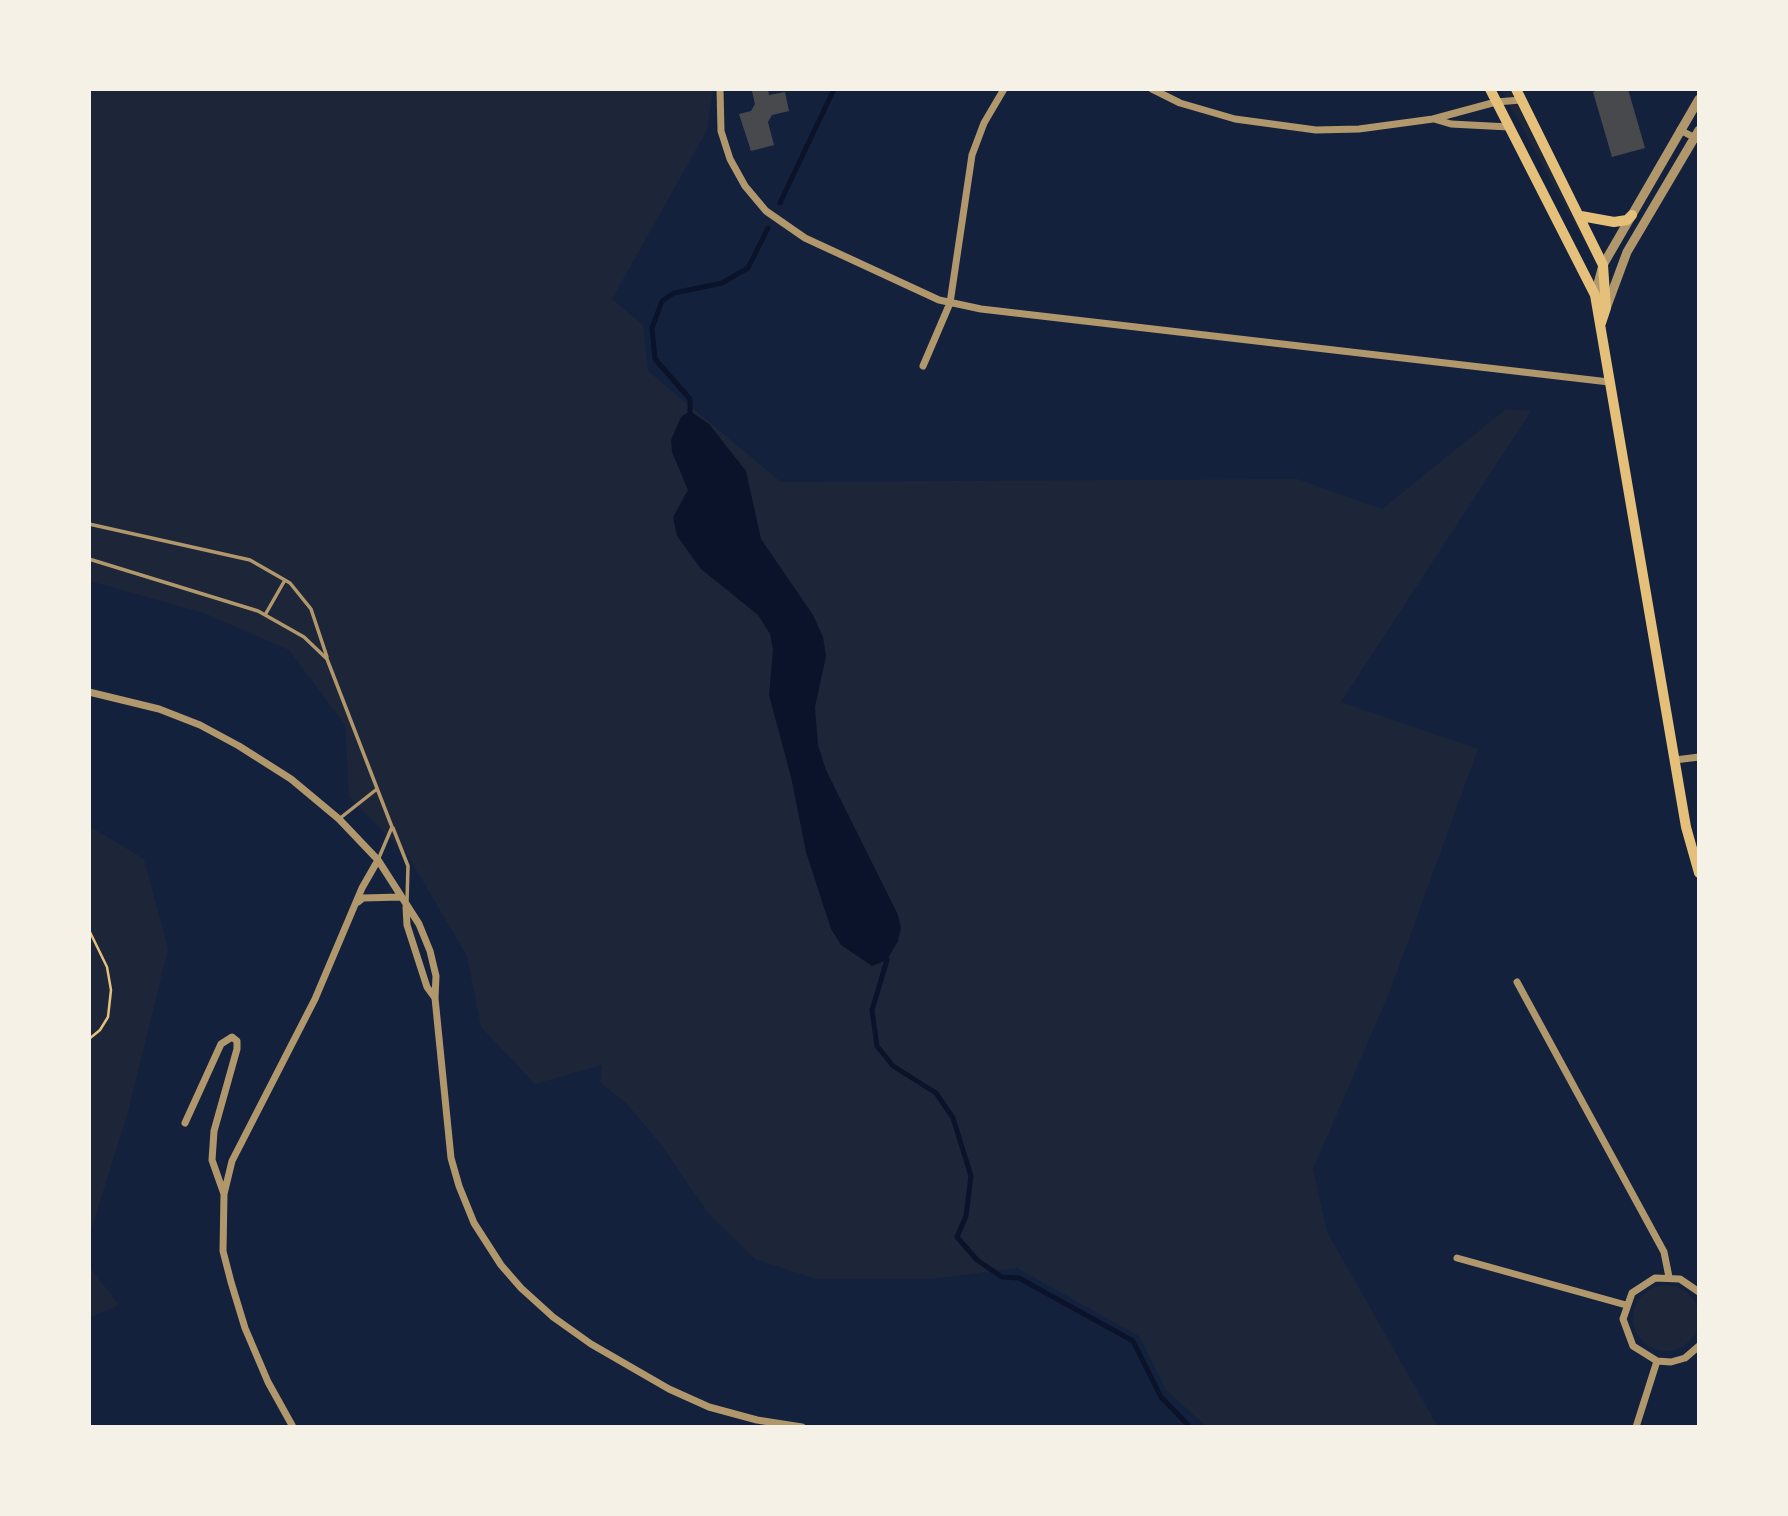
<!DOCTYPE html>
<html>
<head>
<meta charset="utf-8">
<style>
	body { margin:0 }
	#map { position:relative; width:1788px; height:1516px; overflow:hidden; background:#14213d; font-family:Figtree,sans-serif }
	canvas { display:block }
	.frame { position:absolute; inset:0; border:91px solid #f6f1e7; pointer-events:none }
</style>
</head>
<body>
<div id="map">
<canvas width="1788" height="1516"></canvas>
<div class="frame"></div>
</div>
<script>
const ctx = document.querySelector('canvas').getContext('2d');
ctx.lineJoin = 'round';
function fill(path, color) {
  ctx.fillStyle = color;
  ctx.fill(path, 'evenodd');
}
function shape(rows) {
  const path = new Path2D();
  for (const r of rows) {
    if (r.length === 3) {
      path.moveTo(r[0] + r[2], r[1]);
      path.arc(r[0], r[1], r[2], 0, 2 * Math.PI);
      continue;
    }
    path.moveTo(r[0], r[1]);
    for (let i = 2; i < r.length; i += 2) path.lineTo(r[i], r[i + 1]);
  }
  return path;
}
function trace(path, color, width, dash) {
  ctx.strokeStyle = color;
  ctx.lineWidth = width;
  ctx.lineCap = dash ? 'butt' : 'round';
  ctx.setLineDash(dash || []);
  ctx.stroke(path);
}
fill(shape([
	[89,89,713,89,707,130,612,299,643,325,648,371,781,482,1297,479,1382,509,1506,409,1531,411,1341,702,1478,749,1390,991,1313,1169,1327,1232,1438,1427,1207,1427,1166,1390,1139,1336,1017,1268,931,1279,816,1279,755,1259,708,1213,662,1146,627,1104,600,1082,602,1065,535,1084,481,1027,467,956,408,856,349,797,345,725,289,650,204,613,89,581],
	[1501,89,1511,89,1594,250,1590,252],
	[89,826,144,859,168,949,128,1112,89,1237],
	[89,1266,119,1305,89,1318],
	[1666,1318,33]
]), '#1d2539');
fill(shape([
	[690,411,709,424,746,471,761,539,813,615,823,637,826,656,815,707,818,745,826,770,898,915,901,928,898,941,887,960,872,966,841,945,831,929,806,852,791,777,769,695,773,650,770,634,758,615,701,569,677,536,673,517,688,490,672,452,671,440,681,417]
]), '#0b132b');
trace(shape([
	[780,203,834,89],
	[690,411,690,399,655,359,652,328,662,301,674,293,722,283,748,268,768,228],
	[887,960,872,1010,877,1046,893,1066,936,1093,953,1118,971,1176,966,1216,957,1237,977,1260,1002,1277,1019,1278,1133,1341,1161,1397,1190,1427]
]), '#0b132b', 5);
fill(shape([
	[768,89,769,95,785,92,789,111,772,115,768,122,774,145,751,151,739,114,751,111,755,104,752,91],
	[1601,89,1628,89,1645,148,1612,157,1593,92]
]), '#48494c');
trace(shape([
	[89,930,107,967,111,990,108,1017,100,1030,89,1039]
]), '#e5c07b', 2.5);
trace(shape([
	[89,524,250,560,290,583,311,609,327,657],
	[89,559,258,611,304,637,327,659,392,827,378,860],
	[265,615,285,580],
	[339,819,377,789],
	[393,828,408,866,407,901]
]), '#b1986c', 3.5);
trace(shape([
	[720,89,721,131,730,159,745,186,766,211,805,238,939,300,981,309,1609,382],
	[1152,89,1180,103,1235,119,1316,130,1359,129,1433,119,1496,102,1521,100],
	[1434,119,1451,124,1509,127],
	[1680,130,1699,140],
	[923,366,950,303,972,155,984,123,1004,89],
	[89,692,159,709,200,725,239,746,291,779,339,819,378,860,419,924,430,951,436,976,435,998,451,1158,459,1186,474,1223,501,1265,521,1288,553,1317,591,1344,669,1389,709,1407,757,1420,802,1427],
	[1675,760,1699,757],
	[358,902,363,898,400,897],
	[406,907,407,925,427,987,435,998],
	[1517,982,1664,1252,1669,1277],
	[185,1123,221,1044,232,1037,237,1041,237,1049,214,1131,212,1160,224,1194],
	[1457,1258,1626,1305],
	[1699,1292,1680,1279,1655,1278,1632,1293,1623,1319,1633,1346,1657,1361,1671,1362,1685,1358,1699,1346],
	[293,1427,268,1382,245,1328,231,1282,223,1251,224,1194,232,1161,315,999,362,888,378,860],
	[1636,1427,1657,1361]
]), '#b1986c', 7);
trace(shape([
	[1595,295,1603,265,1699,99],
	[1607,306,1627,252,1699,130]
]), '#b1986c', 9);
trace(shape([
	[1490,89,1595,295,1686,827,1699,873],
	[1516,89,1603,265,1606,308,1601,323],
	[1581,216,1614,222,1627,220,1632,215]
]), '#e5c07b', 10);
</script>
</body>
</html>
